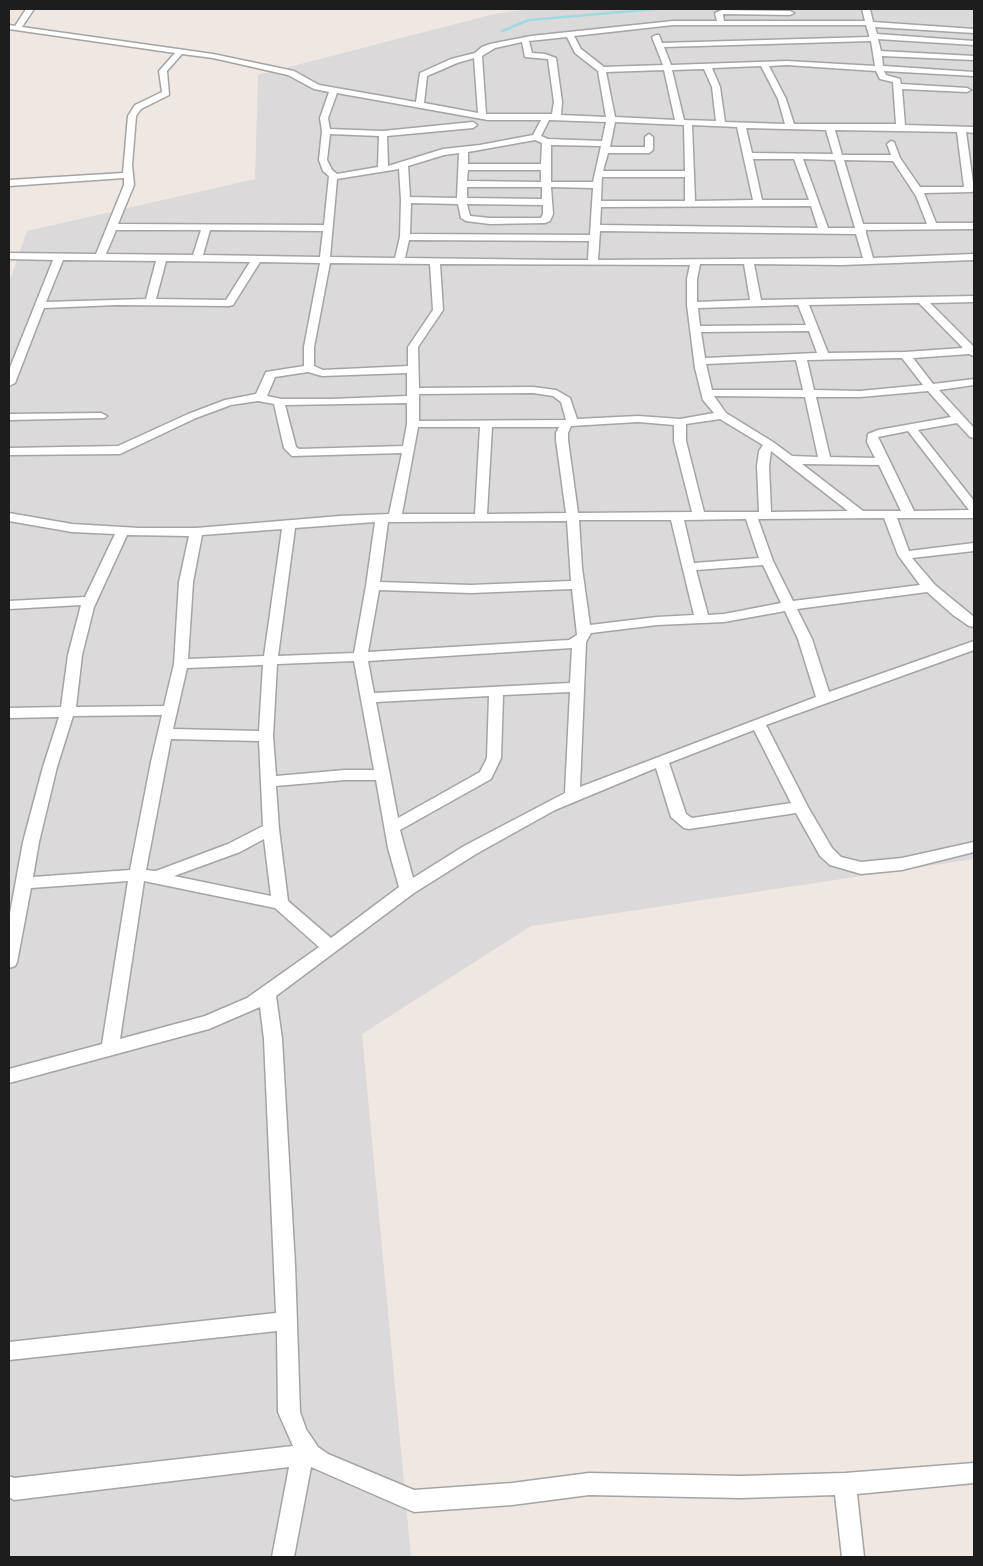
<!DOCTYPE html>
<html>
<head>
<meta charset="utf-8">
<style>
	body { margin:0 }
	#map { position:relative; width:983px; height:1566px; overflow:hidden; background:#efe8e2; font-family:"Golos Text",sans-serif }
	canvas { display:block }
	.frame { position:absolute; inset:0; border:10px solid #1d1d1d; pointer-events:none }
</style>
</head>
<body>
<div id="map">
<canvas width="983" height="1566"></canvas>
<div class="frame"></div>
</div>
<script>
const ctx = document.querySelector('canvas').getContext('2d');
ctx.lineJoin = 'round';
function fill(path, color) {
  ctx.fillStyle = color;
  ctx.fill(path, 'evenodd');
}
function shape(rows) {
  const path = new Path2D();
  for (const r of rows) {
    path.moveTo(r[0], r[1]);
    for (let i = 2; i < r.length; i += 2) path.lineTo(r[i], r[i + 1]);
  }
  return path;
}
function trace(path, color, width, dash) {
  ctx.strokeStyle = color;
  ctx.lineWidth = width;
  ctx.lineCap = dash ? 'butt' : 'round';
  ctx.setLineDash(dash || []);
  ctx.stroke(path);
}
fill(shape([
	[534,9,974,9,974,859,531,926,362,1034,411,1557,9,1557,9,283,27,231,255,179,258,75,498,13]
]), '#dbd9da');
trace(shape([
	[502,31,529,20,656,9]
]), '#9fd9df', 2.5);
const street = shape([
	[26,9,34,9,22,27,213,54,294,71,319,85,416,102,420,73,451,59,475,53,482,47,490,44,531,36,673,21,717,21,715,13,722,10,790,11,794,13,790,15,723,14,724,21,865,21,862,9,870,9,873,22,974,29,974,33,875,27,877,34,974,41,974,45,878,39,881,51,974,56,974,60,882,56,883,66,974,72,974,76,884,71,886,75,900,79,901,84,967,88,971,90,967,92,902,89,905,125,974,127,974,133,966,132,974,190,972,192,924,193,936,223,974,223,974,229,866,230,866,233,873,258,974,254,974,260,842,265,754,264,761,300,974,296,974,302,930,303,974,347,974,356,969,354,913,358,933,384,974,379,974,385,939,390,974,428,974,438,970,437,957,423,918,430,974,501,974,518,897,518,909,551,974,543,974,551,912,558,935,585,974,617,974,627,969,626,953,615,927,592,797,609,812,639,829,692,974,641,974,650,766,725,808,807,832,848,841,857,861,862,902,858,974,842,974,852,902,870,861,874,830,865,820,856,796,813,689,829,684,828,671,817,656,768,555,810,476,854,414,893,276,996,282,1039,295,1265,300,1412,306,1429,318,1447,328,1454,414,1490,512,1483,589,1473,741,1476,845,1473,974,1463,974,1483,857,1494,864,1557,842,1557,835,1495,741,1498,589,1495,512,1505,414,1512,311,1467,294,1557,272,1557,289,1467,14,1500,9,1497,9,1476,14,1478,293,1446,278,1412,277,1331,9,1360,9,1342,276,1313,264,1039,260,1007,209,1029,9,1083,9,1069,102,1044,128,881,31,888,17,962,15,966,9,968,9,919,23,842,43,767,59,717,9,718,9,708,61,707,68,655,81,605,9,609,9,601,85,597,115,534,72,532,9,521,9,513,72,524,139,528,196,528,340,516,389,514,402,453,292,456,284,448,274,404,258,401,231,405,196,418,120,454,9,455,9,448,118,446,188,414,225,400,256,394,266,372,304,366,304,347,320,263,260,262,233,305,229,306,117,305,44,308,15,383,9,386,9,370,53,260,9,259,9,253,96,254,124,185,124,178,9,186,9,180,123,173,128,116,135,105,162,92,159,71,175,53,9,29,9,25,15,26,26,9],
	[673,25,866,25,869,35,869,37,662,43,659,35,656,35,652,37,663,65,604,67,581,49,574,36,673,25],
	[567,37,575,53,598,71,606,117,561,115,562,102,556,58,545,54,532,53,529,41,567,37],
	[871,41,875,66,787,61,671,65,664,47,871,41],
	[522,42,525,57,548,59,554,102,552,114,486,114,482,56,495,48,522,42],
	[182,54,213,58,288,75,314,89,329,92,320,118,322,131,319,160,323,171,329,176,324,225,118,224,134,185,132,165,136,116,141,109,169,95,167,71,182,54],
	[474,58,478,113,424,103,427,76,457,63,474,58],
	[787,65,876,71,880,79,893,82,896,124,794,124,786,99,769,66,787,65],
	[761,66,778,99,785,124,725,122,720,87,712,68,761,66],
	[704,69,712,87,716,121,684,120,672,70,704,69],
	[664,70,675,120,615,117,606,72,664,70],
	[337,93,488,120,541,120,533,135,480,145,443,149,388,166,387,136,473,128,477,125,473,122,383,131,330,129,328,118,337,93],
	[549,120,606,122,602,141,548,139,541,136,549,120],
	[615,122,684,125,685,171,603,171,608,153,649,153,653,150,653,137,649,134,645,137,645,147,610,147,615,122],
	[692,125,737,127,753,200,695,201,692,125],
	[746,128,826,130,833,154,752,153,746,128],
	[835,130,957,132,964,187,920,187,900,158,894,142,891,141,887,144,891,155,842,155,835,130],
	[330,134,379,136,378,167,337,174,332,170,327,160,330,134],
	[535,140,542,143,541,164,468,164,468,152,535,140],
	[551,145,601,146,593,182,551,182,551,145],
	[459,153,457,198,410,197,408,166,444,155,459,153],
	[753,159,794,159,809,200,762,200,753,159],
	[803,159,835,160,855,228,828,228,803,159],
	[844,160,893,161,916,196,927,224,863,224,844,160],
	[399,169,401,200,400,237,395,258,330,257,337,179,399,169],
	[468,170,541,170,541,182,467,181,468,170],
	[602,177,685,177,685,201,601,201,602,177],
	[467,187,542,187,542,199,467,198,467,187],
	[551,187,593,188,590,235,410,234,411,203,458,204,461,218,466,221,490,224,545,223,550,221,553,214,551,187],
	[467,204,543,205,543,214,541,218,490,218,470,216,467,204],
	[811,206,818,228,600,225,601,207,811,206],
	[116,230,201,230,193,255,106,254,116,230],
	[210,230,323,231,320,257,203,255,210,230],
	[600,231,856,234,863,258,598,260,600,231],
	[409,240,589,241,588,260,558,260,405,258,409,240],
	[63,260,156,261,146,299,46,302,63,260],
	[166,261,250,262,226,300,156,299,166,261],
	[330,263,430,264,433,310,408,347,408,366,323,370,314,366,314,347,330,263],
	[440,264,690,265,687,279,687,305,695,368,703,400,714,413,680,419,638,416,577,419,570,398,556,390,533,387,419,388,418,347,443,310,440,264],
	[700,264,744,264,750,300,697,302,697,279,700,264],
	[919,303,963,348,905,352,828,353,809,305,919,303],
	[798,305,806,325,700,326,698,308,798,305],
	[809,331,817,353,705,358,701,332,809,331],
	[902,358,923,385,860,391,814,390,807,360,902,358],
	[796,360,803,390,712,390,706,364,796,360],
	[308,372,322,376,407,373,407,396,331,399,281,399,267,396,275,377,308,372],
	[928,391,951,417,878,430,868,434,867,442,875,458,830,457,816,397,860,397,928,391],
	[533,393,553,396,561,402,566,420,419,421,419,394,533,393],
	[714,396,805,397,818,457,792,456,773,442,726,413,714,396],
	[407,403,407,424,403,446,299,449,296,447,285,405,407,403],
	[720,419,763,445,759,451,757,466,759,512,704,512,686,441,686,424,720,419],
	[638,422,674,425,674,441,692,512,578,513,568,440,568,433,571,426,638,422],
	[418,427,480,427,475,514,402,514,418,427],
	[492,427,559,427,556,433,556,440,566,513,487,514,492,427],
	[908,431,969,510,914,511,878,437,908,431],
	[771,451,848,511,771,512,769,466,771,451],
	[802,464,879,465,901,511,863,511,802,464],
	[884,518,898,555,920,585,793,601,773,561,758,519,884,518],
	[746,519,759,558,694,563,684,520,746,519],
	[579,520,671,520,694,615,657,617,590,625,582,568,579,520],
	[567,521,571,581,471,585,380,582,388,522,567,521],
	[375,522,366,586,354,653,278,656,295,528,375,522],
	[282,529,264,656,188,659,193,582,202,535,282,529],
	[127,535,189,536,179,582,174,664,164,706,76,707,82,655,94,607,127,535],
	[763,565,781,603,724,614,708,615,696,570,763,565],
	[572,589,577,635,569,640,368,652,379,590,471,593,572,589],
	[785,611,798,639,816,697,580,787,586,642,591,633,657,625,724,622,785,611],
	[572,648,570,683,374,693,368,661,572,648],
	[354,661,374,770,345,770,276,776,273,736,277,664,354,661],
	[263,665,259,731,173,729,187,668,263,665],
	[570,692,565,793,464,846,413,878,400,830,491,779,501,758,503,695,570,692],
	[489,696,487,758,480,772,398,818,376,702,489,696],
	[162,715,151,762,130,870,33,877,39,842,57,767,73,716,162,715],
	[754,730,791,803,692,818,686,814,669,763,754,730],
	[171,739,259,741,263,826,228,844,156,871,146,870,171,739],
	[345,780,376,780,388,848,399,887,331,938,288,901,279,829,276,786,345,780],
	[264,839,271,896,174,876,240,852,264,839],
	[144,881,275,908,319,947,247,998,205,1016,120,1039,144,881],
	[101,413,107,416,105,418,9,420,9,414,101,413]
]);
trace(street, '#a4a4a4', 3);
fill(street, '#fff');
</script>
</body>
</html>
